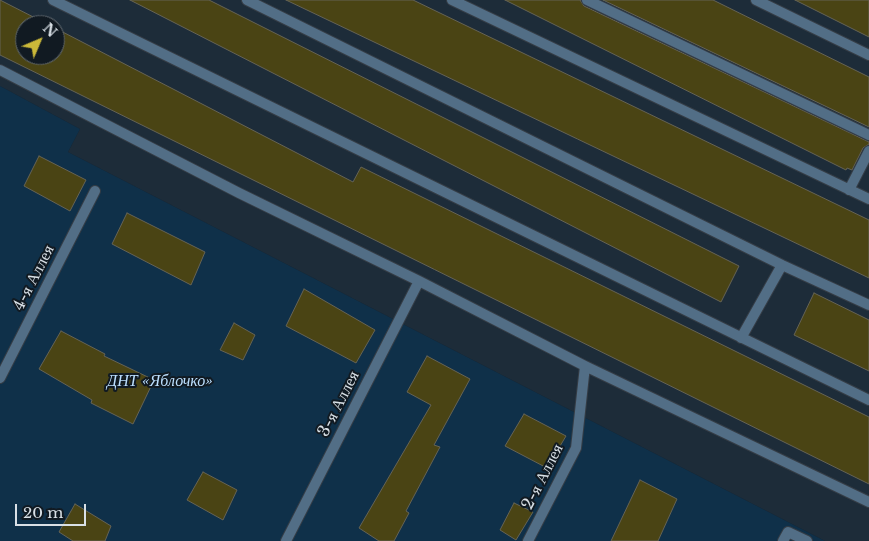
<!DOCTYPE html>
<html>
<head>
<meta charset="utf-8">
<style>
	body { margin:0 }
	#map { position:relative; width:869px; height:541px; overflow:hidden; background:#1a232c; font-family:"Libre Baskerville",serif }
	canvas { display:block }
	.north { position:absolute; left:15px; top:15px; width:50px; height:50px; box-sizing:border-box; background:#111a22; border:1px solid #616970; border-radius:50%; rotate:45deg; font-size:14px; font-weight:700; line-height:20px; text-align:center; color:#d9e0e6 }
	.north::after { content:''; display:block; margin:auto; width:18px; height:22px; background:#cbb939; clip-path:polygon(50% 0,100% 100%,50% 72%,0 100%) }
	.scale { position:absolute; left:15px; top:504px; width:71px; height:22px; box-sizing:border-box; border:2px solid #d9e0e6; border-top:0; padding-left:6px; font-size:15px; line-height:18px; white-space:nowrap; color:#d9e0e6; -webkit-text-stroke:4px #111a22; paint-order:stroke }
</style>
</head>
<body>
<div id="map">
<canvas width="869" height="541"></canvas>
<div class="north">N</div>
<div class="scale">20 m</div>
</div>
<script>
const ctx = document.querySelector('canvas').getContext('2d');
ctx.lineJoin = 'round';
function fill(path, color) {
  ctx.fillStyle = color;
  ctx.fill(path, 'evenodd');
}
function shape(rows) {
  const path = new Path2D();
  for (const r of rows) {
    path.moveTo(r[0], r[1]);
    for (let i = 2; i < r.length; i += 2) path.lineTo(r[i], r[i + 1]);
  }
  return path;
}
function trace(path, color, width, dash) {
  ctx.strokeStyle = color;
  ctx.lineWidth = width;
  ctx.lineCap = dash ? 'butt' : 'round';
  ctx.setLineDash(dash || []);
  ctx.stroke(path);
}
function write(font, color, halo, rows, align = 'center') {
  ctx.font = font + ' "Libre Baskerville",serif';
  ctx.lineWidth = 4;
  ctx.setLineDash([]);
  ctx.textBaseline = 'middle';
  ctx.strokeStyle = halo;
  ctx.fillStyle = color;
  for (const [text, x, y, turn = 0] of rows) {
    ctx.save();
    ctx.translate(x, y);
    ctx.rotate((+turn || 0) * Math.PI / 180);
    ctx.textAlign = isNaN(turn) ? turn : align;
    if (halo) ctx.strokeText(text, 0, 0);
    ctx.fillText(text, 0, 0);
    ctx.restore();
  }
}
fill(shape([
	[0,0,869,0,869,541,825,541,68,152,80,129,0,86],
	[25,25,55,25,55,55,25,55]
]), '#1d2c39');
fill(shape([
	[0,86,80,129,68,152,825,541,0,541]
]), '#0f3049');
const building = shape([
	[0,0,49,25,25,25,25,55,55,55,55,28,353,182,361,167,869,417,869,484,0,55,0,0],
	[130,0,209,0,739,266,721,302,130,0],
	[286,0,413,0,869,220,869,278,286,0],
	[505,0,580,0,584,6,869,142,869,144,863,148,852,170,847,168,846,170,505,0],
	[603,0,713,0,869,77,869,127,603,0],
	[795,0,869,0,869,37,795,0],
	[39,156,86,180,70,211,24,186,39,156],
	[127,213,205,252,191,285,112,244,127,213],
	[304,289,375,330,356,363,286,326,304,289],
	[814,293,869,320,869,371,794,335,814,293],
	[234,323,255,335,243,360,220,350,234,323],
	[61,331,105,354,104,356,154,380,133,424,91,403,92,400,39,369,61,331],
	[427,356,470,379,434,445,440,447,406,511,409,513,394,541,379,541,359,528,431,405,407,392,427,356],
	[524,414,566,436,547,468,505,446,524,414],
	[203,472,237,490,223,520,187,500,203,472],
	[640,480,677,499,658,541,611,541,640,480],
	[514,503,533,512,516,540,500,530,514,503],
	[75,504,111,526,105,541,73,541,59,532,75,504]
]);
fill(building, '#4a4414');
trace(building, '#656355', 1);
const service = shape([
	[53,0,869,400],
	[247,0,782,265,869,305],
	[452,0,869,199],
	[587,0,869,135],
	[756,0,869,55],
	[0,70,239,193,419,281,585,366,869,502],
	[849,190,869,151],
	[741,338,782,265],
	[0,378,95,191],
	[286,541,419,281],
	[528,541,576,448,585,366],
	[783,541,788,532,807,541]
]);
trace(service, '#353d46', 12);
trace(service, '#526e86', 10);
write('16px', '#d9e0e6', '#111a22', [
	["4-я Аллея",34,278,-63],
	["3-я Аллея",339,404,-63],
	["2-я Аллея",543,477,-63]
]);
write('italic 16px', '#bcdffe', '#111a22', [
	["ДНТ «Яблочко»",160,381]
]);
</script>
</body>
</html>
